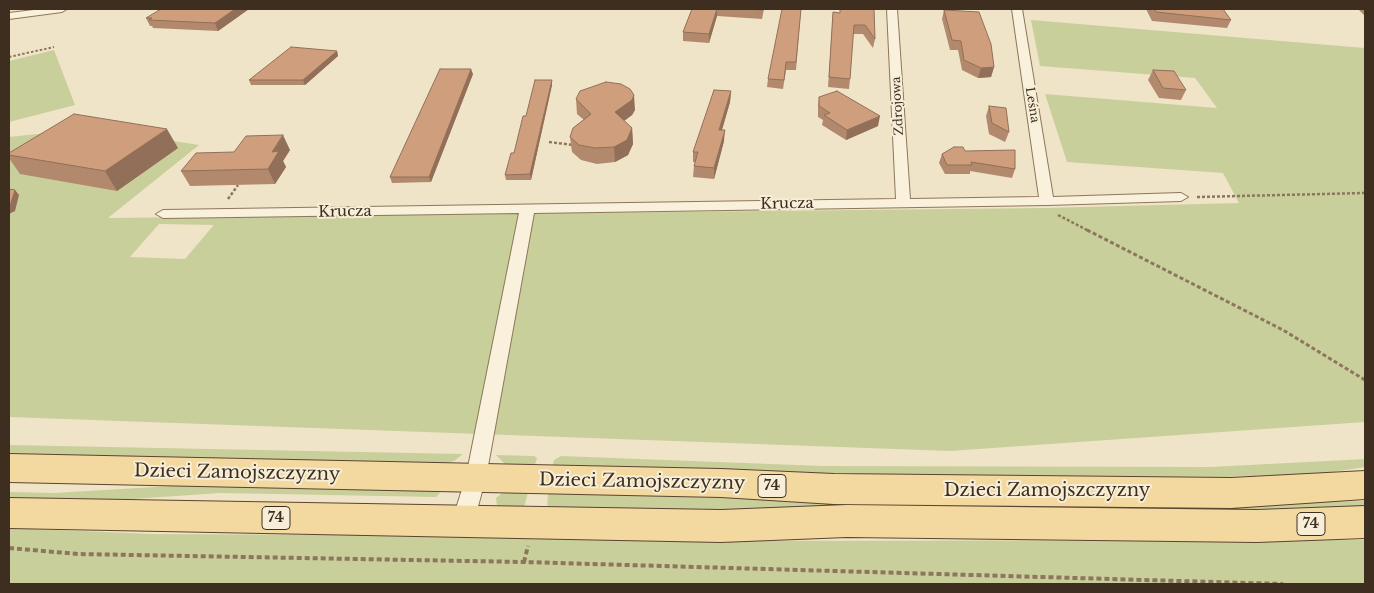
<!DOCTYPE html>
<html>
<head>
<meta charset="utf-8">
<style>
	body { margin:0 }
	#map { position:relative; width:1374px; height:593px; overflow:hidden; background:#f0e4c8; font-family:"Libre Baskerville",serif }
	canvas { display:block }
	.frame { position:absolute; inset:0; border:10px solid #3d2e20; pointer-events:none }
</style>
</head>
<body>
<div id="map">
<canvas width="1374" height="593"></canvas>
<div class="frame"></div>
</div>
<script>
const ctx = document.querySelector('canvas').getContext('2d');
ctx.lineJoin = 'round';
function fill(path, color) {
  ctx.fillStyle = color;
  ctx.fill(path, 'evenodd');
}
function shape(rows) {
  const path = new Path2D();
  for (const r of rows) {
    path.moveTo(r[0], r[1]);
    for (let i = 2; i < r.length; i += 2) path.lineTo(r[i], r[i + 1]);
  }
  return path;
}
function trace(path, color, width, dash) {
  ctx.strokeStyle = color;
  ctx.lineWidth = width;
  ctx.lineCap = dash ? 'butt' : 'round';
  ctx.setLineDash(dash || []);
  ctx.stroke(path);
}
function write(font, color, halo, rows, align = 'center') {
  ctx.font = font + ' "Libre Baskerville",serif';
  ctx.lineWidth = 4;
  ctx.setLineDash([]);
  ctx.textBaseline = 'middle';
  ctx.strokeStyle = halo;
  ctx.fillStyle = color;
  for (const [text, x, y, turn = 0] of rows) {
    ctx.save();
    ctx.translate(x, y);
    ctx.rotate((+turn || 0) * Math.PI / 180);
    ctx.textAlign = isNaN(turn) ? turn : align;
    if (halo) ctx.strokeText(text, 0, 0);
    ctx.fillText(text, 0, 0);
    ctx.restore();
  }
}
fill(shape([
	[1031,20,1365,48,1365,422,950,451,9,417,9,137,94,128,199,145,108,218,1044,208,1239,203,1223,173,1067,162,1045,94,1217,108,1195,78,1040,66],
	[159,224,213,225,213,226,185,259,130,257],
	[54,50,75,105,9,122,9,61],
	[9,445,463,454,454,461,442,464,9,456],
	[496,455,534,456,537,458,534,468,507,466],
	[561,456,823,466,1210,467,1365,459,1365,467,1319,474,1129,480,552,468,554,460],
	[188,485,437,489,440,493,436,497,220,493,89,502,9,500,9,492,54,493],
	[505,491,528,492,524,508,500,508,497,505,496,498],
	[548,492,1219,504,1365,501,1365,509,1268,512,547,510],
	[9,528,153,534,530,536,635,541,1365,540,1365,584,9,584]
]), '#c9cf9b');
const street = shape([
	[42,9,67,9,62,12,9,19,9,13,42,9],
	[887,9,897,9,910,199,1039,197,1012,9,1022,9,1053,197,1181,193,1188,197,1181,201,1047,205,534,213,486,477,474,521,471,528,463,531,455,528,452,521,466,477,519,213,163,218,156,214,163,210,896,199,887,9]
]);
const primary = shape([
	[9,454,721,469,834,474,1231,478,1365,471,1365,499,1231,508,834,504,721,497,9,482,9,454],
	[9,498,721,510,847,505,1257,510,1365,506,1365,538,1257,542,847,537,721,542,9,528,9,498]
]);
trace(street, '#8d765c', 2);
trace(primary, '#5b4430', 2);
trace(shape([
	[9,57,54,47]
]), '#8d765c', 2, [2.5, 2]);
trace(shape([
	[549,142,573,145],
	[1197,197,1365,193],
	[228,199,238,185],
	[1058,215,1089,231]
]), '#8d765c', 2.5, [3, 2]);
trace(shape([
	[1087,230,1283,330,1365,380]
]), '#8d765c', 3, [4, 2.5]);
trace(shape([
	[9,548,78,554,524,562,1283,584],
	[524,562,528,546]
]), '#8d765c', 4, [5, 3]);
fill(street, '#faf1dc');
fill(primary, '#f3d9a0');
fill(shape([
	[249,9,218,31,153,28,152,26,150,26,146,18],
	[692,9,764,9,762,19,717,16,709,43,683,41,683,32],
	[801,9,796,70,786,70,783,89,767,87,768,79],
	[874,9,875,39,873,48,863,34,853,34,850,79,849,89,828,87,833,12,840,13],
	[1146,9,1223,9,1231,20,1227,28,1152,21],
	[1358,9,1365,9,1365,16],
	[944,10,994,67,991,77,978,78,962,70,958,50,950,50,942,19],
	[337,51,338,56,305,85,251,85,249,80],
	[1153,70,1186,90,1181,100,1159,98,1148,80],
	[473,74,431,182,392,183,390,177],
	[552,80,552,85,531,180,506,180,505,175,514,153,526,116],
	[731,91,730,102,722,130,724,141,714,179,693,177,694,166,695,162,693,162,693,152],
	[819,97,878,126,846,140,822,125,823,120,818,117,818,107],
	[576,99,635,110,632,115,624,121,632,128,633,144,628,155,615,162,597,164,581,160,572,152,570,137,584,120,577,114],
	[989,106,1009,132,1005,142,989,134,986,116],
	[178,148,117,191,20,174,9,158,9,153],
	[290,150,283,161,286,167,275,184,190,186,181,171],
	[965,151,1015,169,1012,178,970,171,970,174,945,174,939,163,942,154]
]), '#b2896c');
fill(shape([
	[235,9,249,9,218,31,215,23],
	[717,9,717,16,709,43,709,34],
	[337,51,338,56,305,85,303,80],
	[994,67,991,77,978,78,981,68],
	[471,69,473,74,431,182,429,177],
	[552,80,552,85,531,180,530,174],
	[731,91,730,102,719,140,719,130],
	[634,95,635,110,632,115,616,127,615,112],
	[880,116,878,126,846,140,847,130],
	[632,128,633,144,628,155,615,162,614,147],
	[167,129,178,148,117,191,105,171],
	[725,130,724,141,714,179,714,168],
	[283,135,290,150,283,161,286,167,275,184,268,169,272,152],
	[15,190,19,195,15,211,9,214,9,206]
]), '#916f58');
const building = shape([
	[161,9,235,9,215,23,149,20,152,18,146,18,161,9],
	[692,9,717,9,709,34,683,32,692,9],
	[743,9,763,9,763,10,743,9],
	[782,9,801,9,796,62,786,62,784,80,768,79,782,9],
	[840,9,874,9,875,39,865,25,854,25,850,79,829,77,833,12,840,13,840,9],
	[1154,9,1223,9,1231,20,1156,12,1154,9],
	[944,10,979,12,991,44,994,67,981,68,964,60,961,41,952,40,944,10],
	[291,47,337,51,303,80,249,80,291,47],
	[440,69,471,69,429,177,390,177,440,69],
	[1153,70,1174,71,1186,90,1163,88,1153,70],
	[535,80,552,80,530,174,505,175,511,153,514,153,523,116,526,116,535,80],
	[606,82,621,84,630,89,634,95,632,100,615,112,632,128,627,140,614,147,595,148,579,145,570,137,573,128,591,114,576,99,580,91,606,82],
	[714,90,731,91,719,130,725,130,714,168,694,166,698,152,693,152,714,90],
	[837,91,880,116,847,130,824,115,830,113,819,106,819,97,837,91],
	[989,106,1006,108,1009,132,992,123,989,106],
	[74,114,167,129,105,171,9,155,9,153,74,114],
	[283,135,272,152,279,151,268,169,181,171,196,153,234,152,246,136,283,135],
	[954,147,963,147,965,151,1015,150,1015,169,971,162,972,165,947,165,942,154,954,147],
	[9,189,15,190,10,206,9,206,9,189]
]);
fill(building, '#cf9f7d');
trace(building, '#916f58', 1);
write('12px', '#3d2e20', '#f7eed8', [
	["Leśna",1032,105,81],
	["Zdrojowa",898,106,-93]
]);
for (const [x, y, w] of [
	[772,486,28],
	[276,518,28],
	[1311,524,28]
]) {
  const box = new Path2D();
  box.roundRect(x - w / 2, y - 11.5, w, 23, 4);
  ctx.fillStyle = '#f7eed8';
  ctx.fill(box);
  trace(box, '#3d2e20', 1);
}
write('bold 14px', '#3d2e20', null, [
	["74",772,486],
	["74",276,518],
	["74",1311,524]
]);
write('15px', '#3d2e20', '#f7eed8', [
	["Krucza",787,204,-1],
	["Krucza",345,212,-1]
]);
write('18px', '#3d2e20', '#f7eed8', [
	["Dzieci Zamojszczyzny",237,473,1],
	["Dzieci Zamojszczyzny",642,482,1],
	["Dzieci Zamojszczyzny",1047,491]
]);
</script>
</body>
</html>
